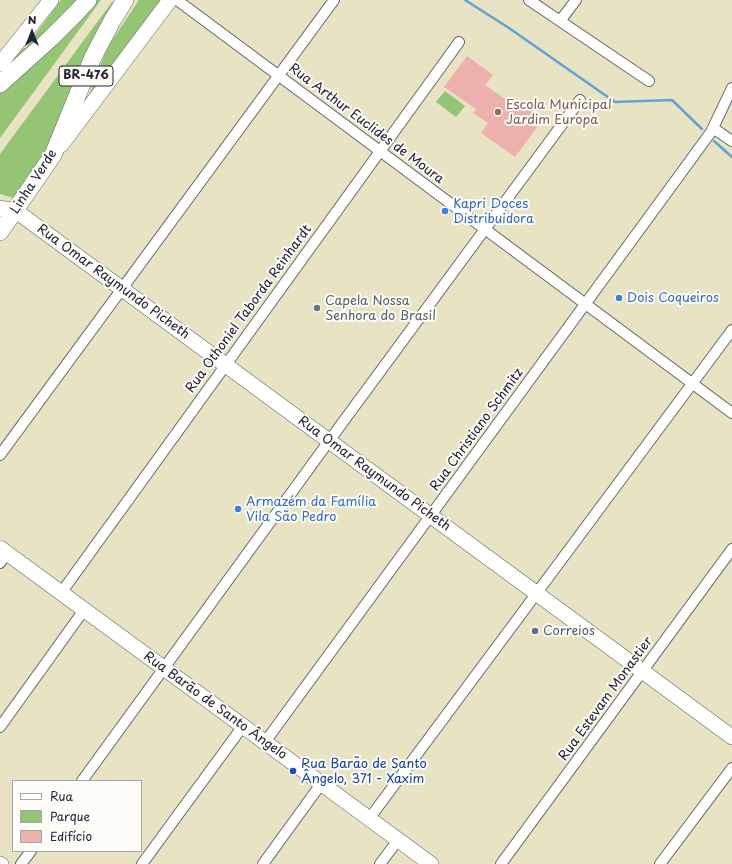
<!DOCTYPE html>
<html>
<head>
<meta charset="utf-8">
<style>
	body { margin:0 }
	#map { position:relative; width:732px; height:864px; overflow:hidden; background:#e8e3c2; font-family:"Playpen Sans",sans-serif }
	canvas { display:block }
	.legend { position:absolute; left:12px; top:780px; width:130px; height:72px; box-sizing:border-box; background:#fdfcf7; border:1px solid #a5a5ac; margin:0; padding:5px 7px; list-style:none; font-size:12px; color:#22223b }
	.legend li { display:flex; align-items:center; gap:8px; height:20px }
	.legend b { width:20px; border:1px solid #a5a5ac }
	.north { position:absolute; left:12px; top:12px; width:40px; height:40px; -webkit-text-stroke:3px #fdfcf7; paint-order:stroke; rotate:0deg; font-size:11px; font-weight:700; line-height:16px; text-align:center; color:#22223b }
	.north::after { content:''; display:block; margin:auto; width:14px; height:18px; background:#22223b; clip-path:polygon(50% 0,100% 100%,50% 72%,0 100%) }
</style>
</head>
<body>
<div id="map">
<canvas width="732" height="864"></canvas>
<ul class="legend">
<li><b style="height:5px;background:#fff"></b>Rua</li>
<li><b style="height:11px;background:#94c575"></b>Parque</li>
<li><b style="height:11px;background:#ecb1ad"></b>Edifício</li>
</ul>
<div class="north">N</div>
</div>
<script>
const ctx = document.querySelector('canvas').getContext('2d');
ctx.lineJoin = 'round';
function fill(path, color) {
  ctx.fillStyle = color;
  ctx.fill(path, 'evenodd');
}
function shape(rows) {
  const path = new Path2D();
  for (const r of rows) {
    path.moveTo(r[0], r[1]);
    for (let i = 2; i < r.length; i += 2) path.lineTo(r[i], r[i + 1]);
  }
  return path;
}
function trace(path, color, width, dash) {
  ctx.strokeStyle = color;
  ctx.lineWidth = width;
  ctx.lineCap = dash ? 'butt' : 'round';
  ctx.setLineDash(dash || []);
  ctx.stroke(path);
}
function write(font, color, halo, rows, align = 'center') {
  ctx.font = font + ' "Playpen Sans",sans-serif';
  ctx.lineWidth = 4;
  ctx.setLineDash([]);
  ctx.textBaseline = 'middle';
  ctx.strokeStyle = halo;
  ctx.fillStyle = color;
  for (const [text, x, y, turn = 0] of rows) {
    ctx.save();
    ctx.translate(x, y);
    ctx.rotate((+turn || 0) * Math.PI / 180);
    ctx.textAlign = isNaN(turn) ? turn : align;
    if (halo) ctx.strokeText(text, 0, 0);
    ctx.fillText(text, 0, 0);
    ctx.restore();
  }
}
fill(shape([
	[61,0,78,0,50,29,0,72,0,68,19,51,26,47],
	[96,0,101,0,0,138,0,92],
	[139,0,163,0,88,98,107,48],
	[112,2,115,4,47,148,28,179,13,198,0,194,0,154],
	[445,91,465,106,456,117,436,102]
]), '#94c575');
trace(shape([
	[465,0,509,28,615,102,672,100,702,129],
	[714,141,732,157]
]), '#5ea4d4', 2.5);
fill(shape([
	[467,56,493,75,485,85,518,108,521,103,543,119,515,157,481,133,488,123,473,113,476,109,444,87]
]), '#ecb1ad');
const minor = shape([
	[177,0,732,413],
	[529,0,649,81],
	[560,21,576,0],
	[713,128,732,141],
	[0,455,334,0],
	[0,563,7,553],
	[61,593,459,42],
	[0,727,84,610],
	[265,742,711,132,732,88],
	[82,781,329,441,580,100],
	[369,819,732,330],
	[21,864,31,851],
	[142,864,243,726],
	[263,864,321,784],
	[380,864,398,840],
	[501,864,732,549],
	[660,864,732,768]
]);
const tertiary = shape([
	[0,863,2,864]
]);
const secondary = shape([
	[0,64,51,0],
	[61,145,170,0],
	[0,208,16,211,732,737],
	[0,548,431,864]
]);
const trunk = shape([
	[0,84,51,38,77,12,88,0],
	[0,232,53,155,93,57,112,21,125,0]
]);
trace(minor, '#67666a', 12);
trace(tertiary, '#67666a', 14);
trace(secondary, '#67666a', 16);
trace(trunk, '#67666a', 18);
trace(minor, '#fff', 10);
trace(tertiary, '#fff', 13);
trace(secondary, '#fff', 15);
trace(trunk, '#fff', 17);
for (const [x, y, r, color] of [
	[498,112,4,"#8d6e63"],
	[445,211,4,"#3f7fe0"],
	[619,298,4,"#3f7fe0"],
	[317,308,4,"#6b7280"],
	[238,509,4,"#3f7fe0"],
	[535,631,4,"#5c6f8a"],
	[293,771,4,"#1a4fb4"]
]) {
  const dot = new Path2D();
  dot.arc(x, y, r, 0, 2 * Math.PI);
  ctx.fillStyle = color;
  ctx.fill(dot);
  trace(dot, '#fdfcf7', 1.5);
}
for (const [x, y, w] of [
	[86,76,54]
]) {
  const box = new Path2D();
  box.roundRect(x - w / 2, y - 10, w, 20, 3);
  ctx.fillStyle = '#fdfcf7';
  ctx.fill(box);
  trace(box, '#22223b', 1);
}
write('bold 12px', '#22223b', null, [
	["BR-476",86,76]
]);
write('13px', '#785e54', '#fdfcf7', [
	["Escola Municipal",506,105],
	["Jardim Europa",506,120]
], 'left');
write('13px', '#22223b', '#fdfcf7', [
	["Rua Arthur Euclides de Moura",366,124,37],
	["Linha Verde",34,182,-57],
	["Rua Omar Raymundo Picheth",113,282,36],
	["Rua Othoniel Taborda Reinhardt",249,309,-54],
	["Rua Christiano Schmitz",477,430,-54],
	["Rua Omar Raymundo Picheth",374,474,36],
	["Rua Estevam Monastier",606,699,-54],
	["Rua Barão de Santo Ângelo",215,706,36]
]);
write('13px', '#366cbe', '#fdfcf7', [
	["Kapri Doces",453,204],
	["Distribuidora",453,219],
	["Dois Coqueiros",627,298],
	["Armazém da Família",246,502],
	["Vila São Pedro",246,517]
], 'left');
write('13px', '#5b616d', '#fdfcf7', [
	["Capela Nossa",325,301],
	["Senhora do Brasil",325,316]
], 'left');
write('13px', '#4e5e75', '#fdfcf7', [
	["Correios",543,631]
], 'left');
write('13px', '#164399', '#fdfcf7', [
	["Rua Barão de Santo",301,764],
	["Ângelo, 371 - Xaxim",301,779]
], 'left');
</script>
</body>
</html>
